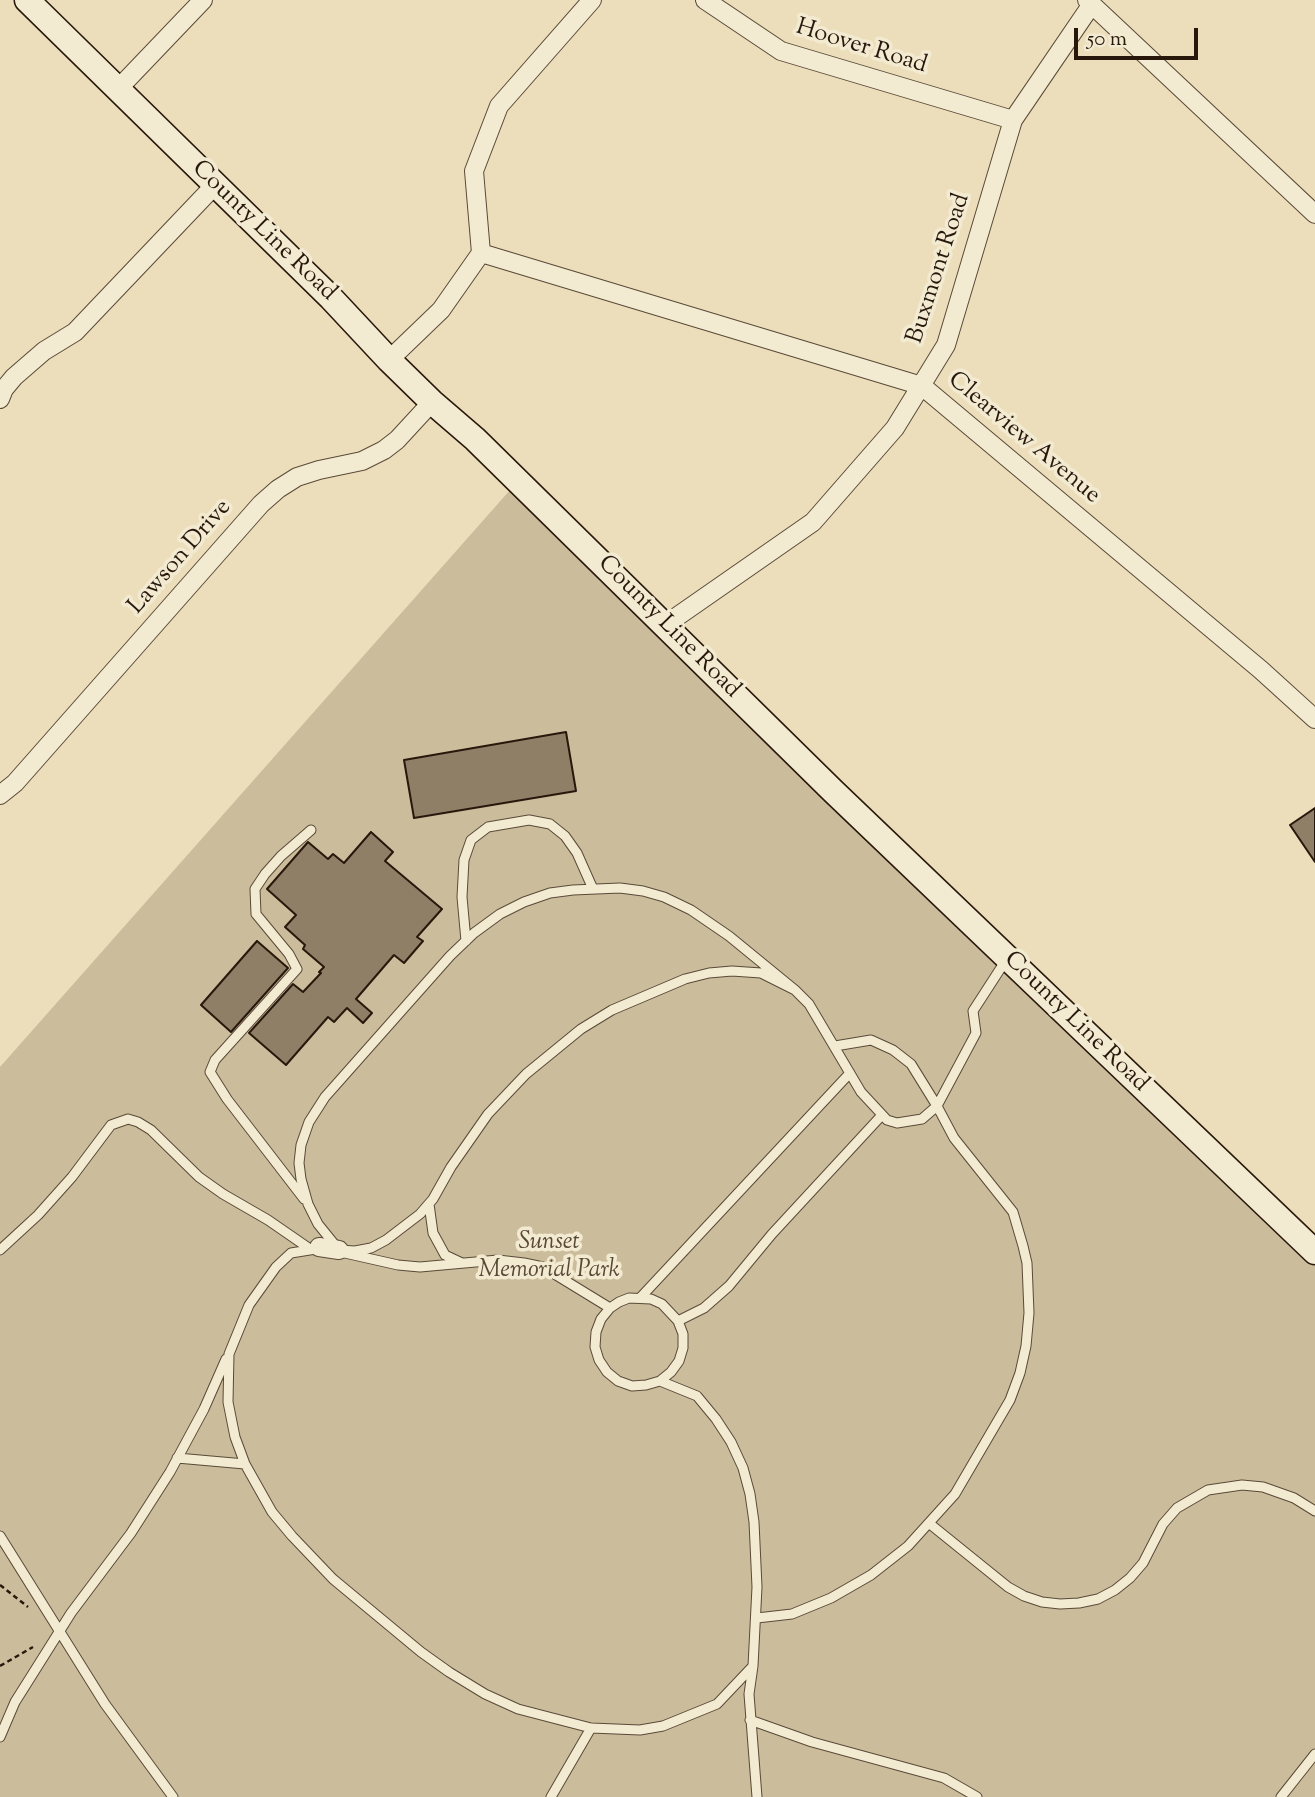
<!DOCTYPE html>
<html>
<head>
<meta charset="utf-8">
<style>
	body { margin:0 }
	#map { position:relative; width:1315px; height:1797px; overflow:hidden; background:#ecdeba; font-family:"Sorts Mill Goudy",serif }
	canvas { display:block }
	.scale { position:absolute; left:1074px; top:28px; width:124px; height:32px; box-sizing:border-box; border:4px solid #28180c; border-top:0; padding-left:9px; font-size:21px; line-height:24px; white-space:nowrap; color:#28180c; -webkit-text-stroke:5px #f3ead2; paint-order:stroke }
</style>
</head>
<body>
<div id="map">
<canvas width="1315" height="1797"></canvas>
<div class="scale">50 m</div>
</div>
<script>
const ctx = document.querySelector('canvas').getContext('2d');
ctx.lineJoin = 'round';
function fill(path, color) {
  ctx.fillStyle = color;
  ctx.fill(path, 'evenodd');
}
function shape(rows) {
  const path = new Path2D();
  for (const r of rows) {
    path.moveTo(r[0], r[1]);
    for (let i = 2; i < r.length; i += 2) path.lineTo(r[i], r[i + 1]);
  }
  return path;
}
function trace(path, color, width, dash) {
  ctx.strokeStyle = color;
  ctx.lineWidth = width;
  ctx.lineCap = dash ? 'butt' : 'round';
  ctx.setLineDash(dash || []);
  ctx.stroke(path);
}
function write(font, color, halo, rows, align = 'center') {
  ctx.font = font + ' "Sorts Mill Goudy",serif';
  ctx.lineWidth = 7;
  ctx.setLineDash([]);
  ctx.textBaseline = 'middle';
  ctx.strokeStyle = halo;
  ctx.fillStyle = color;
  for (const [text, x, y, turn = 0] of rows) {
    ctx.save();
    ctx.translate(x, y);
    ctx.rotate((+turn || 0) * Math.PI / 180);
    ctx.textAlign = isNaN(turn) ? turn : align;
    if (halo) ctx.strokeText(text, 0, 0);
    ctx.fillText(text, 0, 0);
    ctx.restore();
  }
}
fill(shape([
	[518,481,1315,1249,1315,1797,0,1797,0,1067]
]), '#cbbc9c');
const building = shape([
	[566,732,576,791,414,818,404,760,566,732],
	[1315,808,1315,862,1290,825,1315,808],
	[371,832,393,852,385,861,442,909,417,937,423,941,404,963,394,955,356,999,372,1013,363,1023,347,1008,334,1022,328,1017,286,1065,249,1033,293,984,303,992,321,973,319,972,324,967,303,949,305,945,285,927,296,915,267,889,308,842,328,859,333,854,344,863,371,832],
	[257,941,288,968,231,1032,201,1005,257,941]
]);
fill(building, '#8e7f66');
trace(building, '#28180c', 2);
const service = shape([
	[466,941,462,897,464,860,471,840,488,827,529,820,550,824,565,836,577,853,593,889],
	[795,990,729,936,691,910,664,897,643,891,620,888,573,890,550,893,524,902,500,914,474,933,450,956,325,1097,309,1122,301,1145,299,1163,301,1179,308,1204,318,1224,339,1250,355,1251,371,1248,386,1240,420,1214,433,1199,451,1167,488,1114,526,1074,581,1029,612,1010,685,979,709,973,732,971,761,973,795,990,809,1004,861,1092,887,1120,897,1123,922,1119,937,1106,911,1064,893,1050,871,1040,835,1046],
	[304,1199,227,1099,210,1072,215,1060,297,969,289,954,256,914,255,889,265,874,281,856,311,830],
	[429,1204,433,1233,445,1255,462,1263],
	[322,1248,291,1253,276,1267,249,1305,229,1354,228,1402,235,1437,245,1464,272,1512,292,1536,333,1579,421,1652,449,1672,485,1694,518,1709,591,1728,640,1730,663,1726,717,1704,753,1666,757,1587,754,1522,750,1494,743,1468,731,1442,716,1419,697,1396,660,1381,646,1385,632,1386,618,1381,607,1372,599,1360,595,1347,596,1332,601,1319,610,1308,619,1302,629,1298,651,1299,662,1304,678,1321,683,1334,683,1348,679,1361,671,1372,660,1381],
	[0,1250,38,1215,72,1177,111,1125,128,1119,138,1122,151,1130,199,1177,223,1194,268,1220,310,1249],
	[336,1251,398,1265,420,1267,498,1260,524,1263,543,1267,610,1308],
	[640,1298,850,1073],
	[678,1321,704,1308,729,1286,772,1234,882,1115],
	[177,1458,245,1464],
	[930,1524,1008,1587,1024,1596,1042,1602,1060,1604,1079,1603,1098,1599,1115,1590,1130,1578,1143,1563,1163,1524,1177,1508,1208,1490,1242,1485,1263,1487,1294,1498,1315,1511],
	[0,1536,105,1704,173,1797],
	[757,1618,792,1614,831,1598,871,1575,908,1546,955,1494,1010,1400,1020,1373,1026,1346,1029,1313,1027,1263,1023,1246,1013,1212,954,1138,937,1106,976,1033,973,1011,1006,960],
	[753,1666,749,1694,757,1797],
	[750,1720,812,1742,944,1778,977,1797],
	[0,1737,15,1702,71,1613,131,1533,170,1472,204,1409,226,1359],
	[551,1797,591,1728],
	[1281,1797,1315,1754]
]);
const minor = shape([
	[705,0,781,51,1013,120],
	[1087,0,1315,214],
	[117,90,203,0],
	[481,253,922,386,1261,670,1315,719],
	[389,360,441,310,481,253,474,171,499,106,592,0],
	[0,399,4,389,14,377,44,351,75,332,214,186],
	[665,625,813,522,895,428,946,345,1013,120,1092,4],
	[0,795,15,783,261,504,278,489,297,477,319,470,362,461,384,450,397,440,432,402],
	[319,1247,339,1250]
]);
const secondary = shape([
	[27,0,331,298,389,360,432,402,475,439,833,791,1315,1252]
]);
trace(service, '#594a38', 11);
trace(minor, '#594a38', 20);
trace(secondary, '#28180c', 27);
trace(shape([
	[0,1585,28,1607],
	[0,1666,33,1647]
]), '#28180c', 2.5, [5, 3.5]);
trace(service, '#f3ead2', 9);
trace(minor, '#f3ead2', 18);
trace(secondary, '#f3ead2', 24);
write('24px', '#28180c', '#f3ead2', [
	["Hoover Road",861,48,17],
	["County Line Road",263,232,44],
	["Buxmont Road",940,269,-72],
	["Clearview Avenue",1023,439,40],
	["Lawson Drive",181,558,-49],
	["County Line Road",668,628,45],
	["County Line Road",1075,1023,44]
]);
write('italic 24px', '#594937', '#f3ead2', [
	["Sunset",549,1244],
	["Memorial Park",549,1272]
]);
</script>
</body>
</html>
